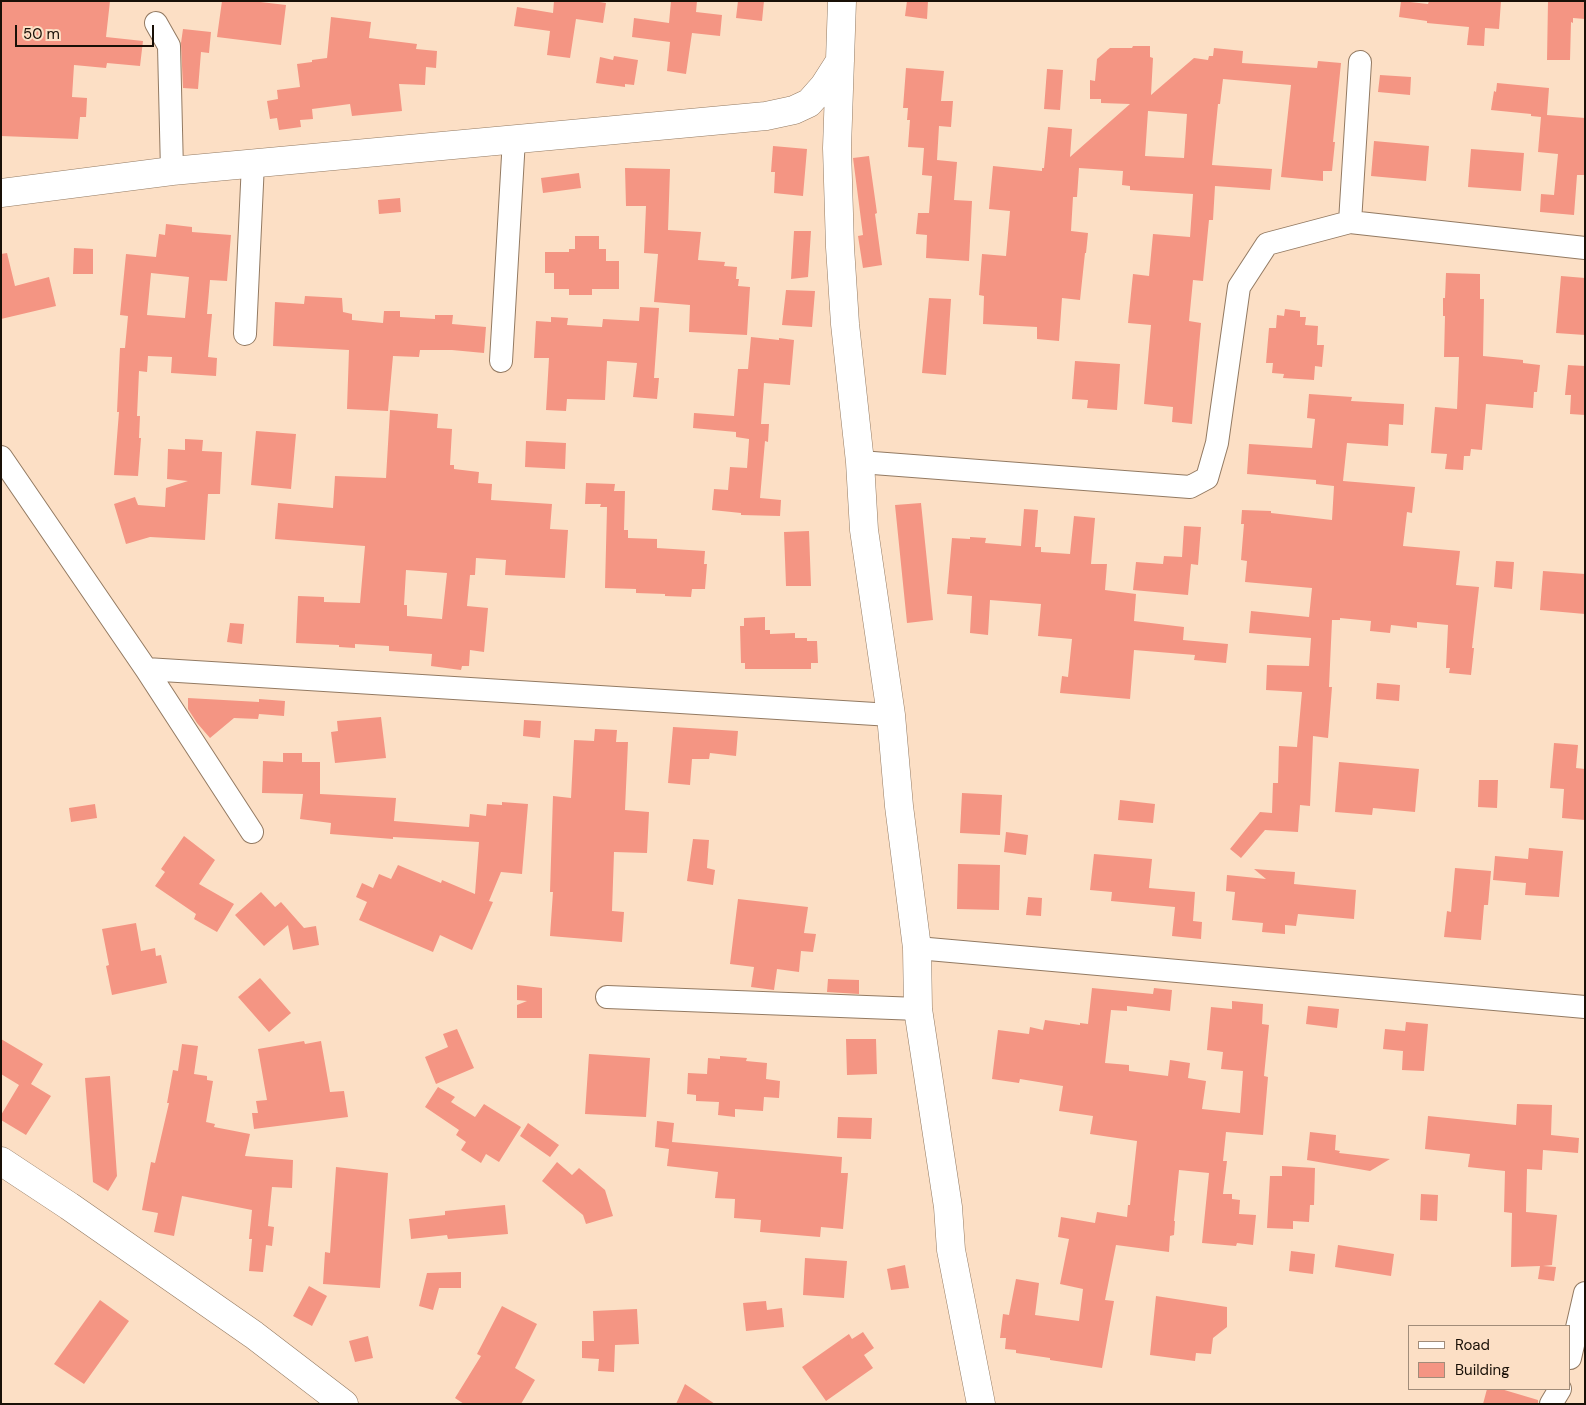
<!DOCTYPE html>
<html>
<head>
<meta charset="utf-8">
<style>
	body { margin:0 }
	#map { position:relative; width:1586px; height:1405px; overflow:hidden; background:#fcdfc5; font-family:"DM Sans",sans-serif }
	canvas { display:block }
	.frame { position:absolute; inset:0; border:2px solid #191007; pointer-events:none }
	.legend { position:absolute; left:1408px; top:1325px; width:162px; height:65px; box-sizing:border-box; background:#fcdfc5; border:1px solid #a18c79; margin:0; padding:6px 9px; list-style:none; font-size:15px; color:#191007 }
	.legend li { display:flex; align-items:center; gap:10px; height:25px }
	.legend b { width:25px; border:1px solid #a18c79 }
	.scale { position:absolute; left:15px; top:25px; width:139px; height:22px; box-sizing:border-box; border:2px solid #191007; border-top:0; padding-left:6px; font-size:15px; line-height:18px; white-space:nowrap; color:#191007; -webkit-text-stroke:4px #fcdfc5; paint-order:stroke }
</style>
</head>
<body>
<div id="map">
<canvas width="1586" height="1405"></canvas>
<div class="frame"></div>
<ul class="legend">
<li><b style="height:6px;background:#fff"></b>Road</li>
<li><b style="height:14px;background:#f49583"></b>Building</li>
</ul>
<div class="scale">50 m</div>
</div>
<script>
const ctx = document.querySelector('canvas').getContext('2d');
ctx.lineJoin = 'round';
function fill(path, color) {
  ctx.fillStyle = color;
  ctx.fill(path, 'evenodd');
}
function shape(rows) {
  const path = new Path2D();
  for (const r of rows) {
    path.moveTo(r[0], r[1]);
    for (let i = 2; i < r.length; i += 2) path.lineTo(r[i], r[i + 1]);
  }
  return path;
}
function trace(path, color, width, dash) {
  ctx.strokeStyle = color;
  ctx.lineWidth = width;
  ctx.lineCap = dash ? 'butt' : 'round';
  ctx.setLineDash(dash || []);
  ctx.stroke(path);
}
fill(shape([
	[1,1,110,1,106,37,143,41,140,66,107,63,106,68,74,65,72,97,87,98,86,117,80,117,78,139,1,136],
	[222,1,252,1,286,5,281,45,217,37],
	[554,1,593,1,606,3,603,23,576,19,570,58,547,55,550,31,514,26,517,7,553,13],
	[671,1,697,1,696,12,722,15,720,36,692,33,686,74,667,71,670,42,632,37,634,18,669,23],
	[738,1,764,1,762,21,736,18],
	[907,1,928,1,927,19,905,16],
	[1401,1,1428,4,1429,1,1501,1,1499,29,1485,28,1484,46,1467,45,1469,27,1427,23,1427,21,1399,17],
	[1548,1,1585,1,1585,19,1573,18,1573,23,1571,22,1570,60,1547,60],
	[331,17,371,22,369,38,417,44,416,49,437,51,436,68,426,67,425,85,399,84,402,111,352,116,350,104,312,109,313,119,300,120,301,127,279,130,277,118,270,119,267,101,278,99,277,90,300,87,297,64,312,62,312,60,327,58],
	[183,29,211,32,209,53,201,52,198,89,183,88,181,43],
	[1133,46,1150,46,1150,57,1153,58,1151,95,1194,58,1208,60,1209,56,1213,56,1214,48,1243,51,1242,63,1317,68,1318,61,1341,63,1333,142,1335,142,1332,171,1323,171,1323,181,1281,177,1291,85,1223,79,1220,104,1218,104,1212,165,1272,169,1270,190,1215,186,1213,220,1209,220,1203,281,1193,280,1189,321,1201,323,1192,424,1172,422,1173,407,1144,404,1151,325,1128,323,1133,274,1149,276,1153,234,1190,237,1193,194,1130,190,1130,186,1122,185,1123,171,1079,168,1077,197,1073,197,1071,231,1088,233,1086,253,1085,253,1080,300,1062,298,1059,341,1037,339,1037,327,983,324,984,296,979,295,982,254,1006,256,1010,211,989,209,993,166,1042,171,1042,168,1044,168,1048,127,1072,129,1070,157,1130,104,1101,103,1101,99,1090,99,1090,80,1095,81,1097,59,1110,48,1132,48],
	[1148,111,1187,114,1184,158,1145,156],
	[614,56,638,60,634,85,625,84,625,87,596,83,600,57,613,60],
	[906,68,944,71,941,101,953,101,951,127,939,126,937,160,957,162,954,200,972,201,969,261,926,258,927,235,916,234,918,213,929,213,932,176,922,175,924,148,908,147,910,120,907,120,908,108,903,108],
	[1047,69,1063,70,1060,110,1044,109],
	[1380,75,1411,77,1410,95,1378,92],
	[1497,83,1549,88,1547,115,1585,118,1585,175,1577,175,1574,215,1540,212,1541,194,1554,195,1558,154,1538,152,1541,117,1531,116,1531,114,1491,110,1494,91,1496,92],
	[1374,141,1429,146,1426,181,1371,176],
	[773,146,807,149,803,196,774,193,775,172,771,172],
	[1471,149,1524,153,1521,191,1468,187],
	[869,156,877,213,875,214,882,265,863,268,858,236,863,235,853,158],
	[625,168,670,169,668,230,701,232,698,260,725,262,724,266,737,267,736,279,739,279,738,286,750,287,747,335,689,332,690,305,654,302,658,254,644,253,646,206,626,206],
	[579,173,581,188,543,193,541,178],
	[400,198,401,212,379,214,378,200],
	[166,224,192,227,192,232,231,235,227,281,210,280,207,314,212,314,208,357,217,358,216,376,171,373,172,357,148,356,147,372,139,371,137,416,140,416,139,438,141,438,138,476,114,475,119,412,117,412,120,348,125,348,128,316,120,315,126,254,156,257,159,234,165,235],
	[151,273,189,277,185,318,147,315],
	[794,231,811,231,808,277,791,279],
	[575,236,599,236,599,249,606,249,606,261,619,261,619,289,592,289,592,295,569,295,569,289,554,289,554,273,545,273,545,252,569,252,569,249,575,249],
	[74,248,93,249,93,274,73,274],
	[7,253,15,286,49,277,56,306,1,319,1,254],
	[1446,273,1480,274,1480,299,1484,299,1483,356,1523,360,1523,363,1540,365,1537,392,1534,392,1533,408,1486,404,1482,450,1471,449,1470,456,1464,456,1463,470,1445,469,1447,454,1431,453,1435,407,1457,409,1459,357,1444,357,1445,316,1443,316,1443,298,1445,298],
	[1561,276,1585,278,1585,335,1556,333],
	[786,290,815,291,812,327,782,325],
	[305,296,342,298,343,312,352,314,352,320,383,323,384,311,400,311,400,317,435,319,435,315,453,315,452,324,486,327,484,353,452,350,420,350,419,357,393,356,388,411,347,409,349,350,273,346,275,302,304,304],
	[929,298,951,299,946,375,922,373],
	[640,307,659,308,654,378,659,378,657,399,633,397,637,363,607,361,605,400,567,399,566,411,546,410,549,358,534,358,536,321,551,322,551,317,568,318,567,325,602,327,603,319,639,321],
	[1285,309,1300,311,1300,317,1306,317,1305,325,1318,326,1317,345,1324,345,1322,367,1315,366,1314,380,1283,378,1284,374,1272,373,1273,363,1266,363,1269,328,1276,328,1277,315,1284,316],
	[751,337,779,340,779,338,794,340,790,385,764,383,761,424,769,424,768,442,765,441,760,498,781,500,780,516,741,515,741,513,712,510,714,489,728,490,730,467,747,468,749,440,749,439,736,437,736,432,693,428,694,413,734,416,738,369,748,369],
	[1075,361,1120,364,1117,410,1087,408,1088,400,1072,399],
	[1568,365,1585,366,1585,415,1570,414,1571,395,1565,395],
	[1309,394,1352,397,1351,401,1404,404,1403,425,1389,424,1388,446,1347,443,1343,481,1415,487,1412,513,1407,512,1403,546,1460,551,1456,585,1479,587,1472,648,1474,648,1471,675,1449,673,1450,668,1446,668,1448,625,1417,622,1417,628,1391,625,1390,633,1370,631,1371,621,1340,618,1340,620,1332,620,1329,687,1332,687,1328,738,1313,736,1310,806,1300,805,1298,832,1265,830,1241,858,1230,849,1260,812,1272,813,1273,783,1278,783,1279,746,1297,747,1302,692,1266,690,1267,665,1309,666,1311,638,1249,633,1251,611,1309,617,1312,588,1245,582,1247,561,1241,560,1244,524,1241,524,1242,510,1271,511,1271,513,1332,520,1334,486,1316,484,1316,480,1247,474,1249,444,1312,448,1315,419,1307,418],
	[390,410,438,414,437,428,452,429,450,465,454,465,454,469,479,472,478,483,492,484,491,500,552,504,550,529,568,530,565,578,505,575,506,560,476,558,475,575,470,575,467,606,488,608,484,652,470,650,469,666,462,666,461,670,431,666,432,654,389,651,389,646,355,644,355,648,339,647,339,645,296,643,298,596,324,597,324,602,360,603,365,546,275,539,278,503,333,508,335,476,386,478],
	[406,570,447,573,442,619,407,616,407,605,404,605],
	[256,431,296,434,291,489,251,485],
	[185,439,203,440,202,451,222,452,220,494,208,494,205,540,150,537,126,544,114,504,135,497,138,505,165,507,166,488,188,481,167,479,168,449,185,450],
	[526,441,566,443,565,469,525,467],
	[586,483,615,484,614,491,625,491,624,530,628,530,628,538,657,539,657,548,705,551,704,564,707,564,705,589,692,589,691,597,665,596,665,594,636,593,636,589,605,588,607,507,600,507,601,504,585,504],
	[921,503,933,620,907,623,895,505],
	[1024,509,1038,510,1035,547,1041,547,1041,552,1070,554,1074,516,1095,518,1091,564,1107,564,1105,590,1136,594,1134,621,1184,627,1183,640,1228,644,1226,663,1194,660,1195,655,1134,650,1130,699,1060,693,1062,676,1068,677,1072,639,1038,636,1041,604,990,600,988,635,970,633,972,596,947,594,952,538,970,539,970,537,986,538,985,543,1021,546],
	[1184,526,1201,527,1198,565,1191,564,1188,595,1133,590,1136,562,1163,564,1164,556,1182,557],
	[809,531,811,586,786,586,784,532],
	[1496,561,1514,562,1512,589,1494,587],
	[1543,571,1585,574,1585,614,1540,610],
	[765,617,765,630,770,630,770,634,795,633,795,638,807,638,807,641,817,641,818,663,811,663,811,669,745,669,745,663,741,663,740,626,744,626,744,618],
	[230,623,244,624,242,644,227,642],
	[1377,683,1400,685,1399,701,1376,699],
	[188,698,259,702,259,709,259,699,285,701,284,716,259,714,258,719,234,718,210,738,197,723,188,709],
	[381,717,386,758,335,763,331,732,338,731,337,721],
	[524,720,541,721,540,738,523,736],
	[673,727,738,731,736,756,710,753,709,759,692,759,690,785,668,783],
	[595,729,617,730,616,742,628,742,625,810,649,812,647,853,614,852,612,911,624,912,622,942,550,936,553,892,550,892,553,796,571,798,574,740,594,741],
	[1554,743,1578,745,1576,768,1585,769,1585,820,1562,818,1564,789,1550,788],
	[283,753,302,753,302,762,320,762,320,794,396,798,394,821,469,827,470,814,486,816,487,804,502,805,502,802,528,804,522,874,501,872,489,901,493,902,472,950,440,935,433,952,359,920,367,902,356,897,362,883,373,888,379,874,391,879,398,865,441,883,442,880,475,894,479,842,393,837,393,839,330,834,331,823,300,819,303,794,262,793,263,761,283,762],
	[1339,762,1419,769,1415,812,1373,808,1372,815,1335,812],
	[1479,780,1498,780,1497,808,1478,807],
	[962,793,1002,795,1000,835,960,833],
	[1120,800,1155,804,1153,823,1118,820],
	[95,804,97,818,71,822,69,808],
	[1006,832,1028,835,1026,855,1004,852],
	[184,836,215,860,199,884,234,904,217,932,194,919,196,914,155,886,165,872,161,869],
	[693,839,709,840,707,868,715,870,713,885,687,881],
	[1529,848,1563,851,1559,897,1525,895,1526,883,1493,880,1495,856,1528,859],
	[1094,854,1152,859,1149,888,1195,892,1193,921,1202,922,1201,939,1172,936,1175,907,1111,901,1112,892,1090,890],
	[958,864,1000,865,999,910,957,909],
	[1455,868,1491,871,1488,905,1484,905,1481,940,1444,937,1447,911,1451,912],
	[1254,869,1295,872,1294,884,1356,890,1354,919,1298,914,1296,926,1285,925,1285,934,1262,932,1263,923,1232,920,1235,892,1226,891,1227,875,1266,879],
	[261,892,275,907,281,902,304,928,316,926,319,945,293,950,288,925,264,946,235,915],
	[1028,897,1042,898,1041,916,1026,915],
	[738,899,808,907,804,933,816,934,813,952,801,951,799,972,777,969,774,990,751,987,754,967,730,964],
	[136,923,141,951,155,948,156,956,161,955,167,983,112,995,106,966,109,965,102,929],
	[260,978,291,1013,269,1032,238,997],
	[828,979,859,980,859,994,827,992],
	[517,985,542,988,542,1018,517,1018,517,1005,527,1001,517,1000],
	[1092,988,1153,994,1154,988,1172,990,1170,1011,1127,1006,1127,1011,1111,1010,1105,1063,1129,1065,1129,1071,1168,1076,1170,1060,1190,1063,1188,1078,1206,1081,1202,1109,1240,1113,1243,1071,1221,1069,1223,1052,1207,1050,1211,1007,1232,1009,1232,1001,1263,1004,1262,1024,1269,1025,1264,1076,1268,1077,1263,1135,1226,1132,1223,1161,1227,1161,1223,1194,1232,1194,1232,1199,1240,1200,1239,1214,1256,1215,1253,1245,1237,1243,1236,1246,1202,1243,1209,1173,1179,1170,1174,1221,1175,1221,1174,1235,1170,1236,1169,1252,1116,1245,1105,1300,1114,1301,1102,1368,1050,1360,1050,1358,1016,1353,1016,1350,1005,1349,1006,1338,1000,1338,1003,1314,1009,1315,1016,1279,1039,1283,1035,1315,1079,1321,1083,1289,1060,1284,1069,1239,1058,1237,1061,1217,1095,1223,1097,1212,1127,1217,1128,1205,1130,1205,1137,1141,1090,1134,1093,1116,1059,1111,1063,1086,1020,1079,1019,1083,992,1079,998,1030,1029,1034,1030,1027,1043,1030,1045,1020,1080,1025,1080,1023,1088,1024],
	[1308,1006,1339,1009,1337,1028,1306,1024],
	[1406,1022,1428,1024,1424,1071,1402,1070,1403,1051,1383,1049,1385,1029,1405,1031],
	[457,1029,474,1068,436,1084,425,1057,448,1047,443,1034],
	[1,1039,43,1064,31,1084,51,1096,26,1135,1,1120,1,1115,19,1085,1,1074],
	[846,1039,876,1039,877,1074,847,1075],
	[304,1041,305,1044,321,1041,330,1092,344,1091,348,1117,254,1129,252,1113,258,1113,256,1101,267,1100,258,1049],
	[182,1044,198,1046,194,1074,207,1076,207,1080,213,1081,206,1122,215,1124,214,1127,250,1134,245,1156,293,1160,292,1188,272,1187,268,1226,274,1227,272,1246,266,1245,263,1272,249,1271,252,1239,249,1239,252,1210,182,1196,174,1236,154,1232,158,1213,142,1210,151,1162,155,1163,169,1103,167,1103,173,1070,178,1071],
	[589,1054,650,1058,646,1117,585,1114],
	[720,1056,747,1058,746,1061,767,1063,766,1079,780,1081,779,1098,764,1097,763,1111,735,1109,735,1117,718,1115,719,1102,696,1101,696,1095,687,1094,688,1073,707,1074,708,1058,720,1059],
	[110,1076,117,1176,108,1191,93,1182,85,1078],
	[438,1087,455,1097,451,1102,475,1117,484,1104,521,1127,499,1162,486,1154,481,1163,461,1150,466,1142,456,1135,459,1130,425,1107],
	[1517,1104,1552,1105,1551,1135,1579,1138,1578,1153,1543,1150,1542,1170,1527,1169,1526,1212,1557,1215,1552,1265,1543,1266,1556,1267,1554,1281,1538,1279,1540,1266,1511,1267,1512,1213,1504,1212,1505,1171,1468,1167,1470,1154,1425,1149,1428,1116,1516,1125],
	[838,1117,872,1118,871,1139,837,1138],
	[657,1121,674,1123,672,1142,842,1157,841,1173,848,1173,843,1229,821,1227,820,1237,760,1232,761,1220,734,1218,735,1199,715,1198,718,1172,667,1166,669,1149,655,1147],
	[528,1123,559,1145,550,1157,520,1136],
	[1310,1132,1336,1135,1335,1150,1340,1151,1339,1153,1390,1159,1370,1171,1307,1160],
	[557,1162,572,1175,579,1168,605,1190,613,1216,586,1224,583,1215,542,1181],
	[1282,1166,1315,1168,1314,1205,1310,1205,1309,1222,1293,1221,1293,1229,1267,1228,1270,1176,1282,1176],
	[336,1167,388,1173,380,1288,323,1284,325,1252,330,1253],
	[1421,1194,1438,1195,1437,1221,1420,1220],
	[505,1205,508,1234,448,1239,447,1235,411,1239,409,1219,445,1215,445,1211],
	[1338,1245,1394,1254,1391,1276,1335,1267],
	[1291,1251,1315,1254,1313,1274,1289,1271],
	[805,1258,847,1261,844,1298,803,1295],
	[905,1265,909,1288,891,1290,887,1269],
	[461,1272,461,1288,439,1288,433,1310,419,1306,427,1273],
	[309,1286,327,1296,312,1326,293,1316],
	[1156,1296,1227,1307,1227,1327,1213,1338,1211,1354,1196,1353,1195,1361,1150,1355],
	[100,1300,129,1321,84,1384,54,1364],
	[766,1301,767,1310,782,1308,784,1327,746,1331,743,1303],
	[502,1306,537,1324,515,1368,535,1380,521,1404,464,1404,455,1398,481,1356,477,1354],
	[637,1309,639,1344,615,1345,614,1372,598,1371,599,1359,582,1358,582,1341,594,1341,593,1311],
	[863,1332,874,1348,864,1355,873,1368,826,1401,802,1367,849,1334,852,1339],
	[368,1336,373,1358,355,1362,349,1341],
	[685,1384,715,1404,676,1404],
	[1487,1389,1501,1389,1538,1400,1538,1404,1483,1404]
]), '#f49583');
const street = shape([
	[156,23,169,46,172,171],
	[1350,222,1360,62],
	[245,334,253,163],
	[501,361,514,139],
	[1,457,146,669,252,832],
	[860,462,1190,487,1207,478,1217,443,1239,287,1267,244,1350,222,1585,248],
	[146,669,891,715],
	[917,948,1585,1007],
	[607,997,918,1009],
	[1570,1358,1585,1293],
	[1551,1404,1560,1389]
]);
const secondary = shape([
	[842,1,837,148,840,247,845,324,860,462,864,530,891,715,899,806,917,948,918,1009,948,1207,951,1250,981,1404],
	[1,193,172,171,766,116,794,110,809,103,824,86,840,61],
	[1,1161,69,1206,254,1335,344,1404]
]);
trace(street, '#937a62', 24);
trace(secondary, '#937a62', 29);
trace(street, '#fff', 22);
trace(secondary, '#fff', 28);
</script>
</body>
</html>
